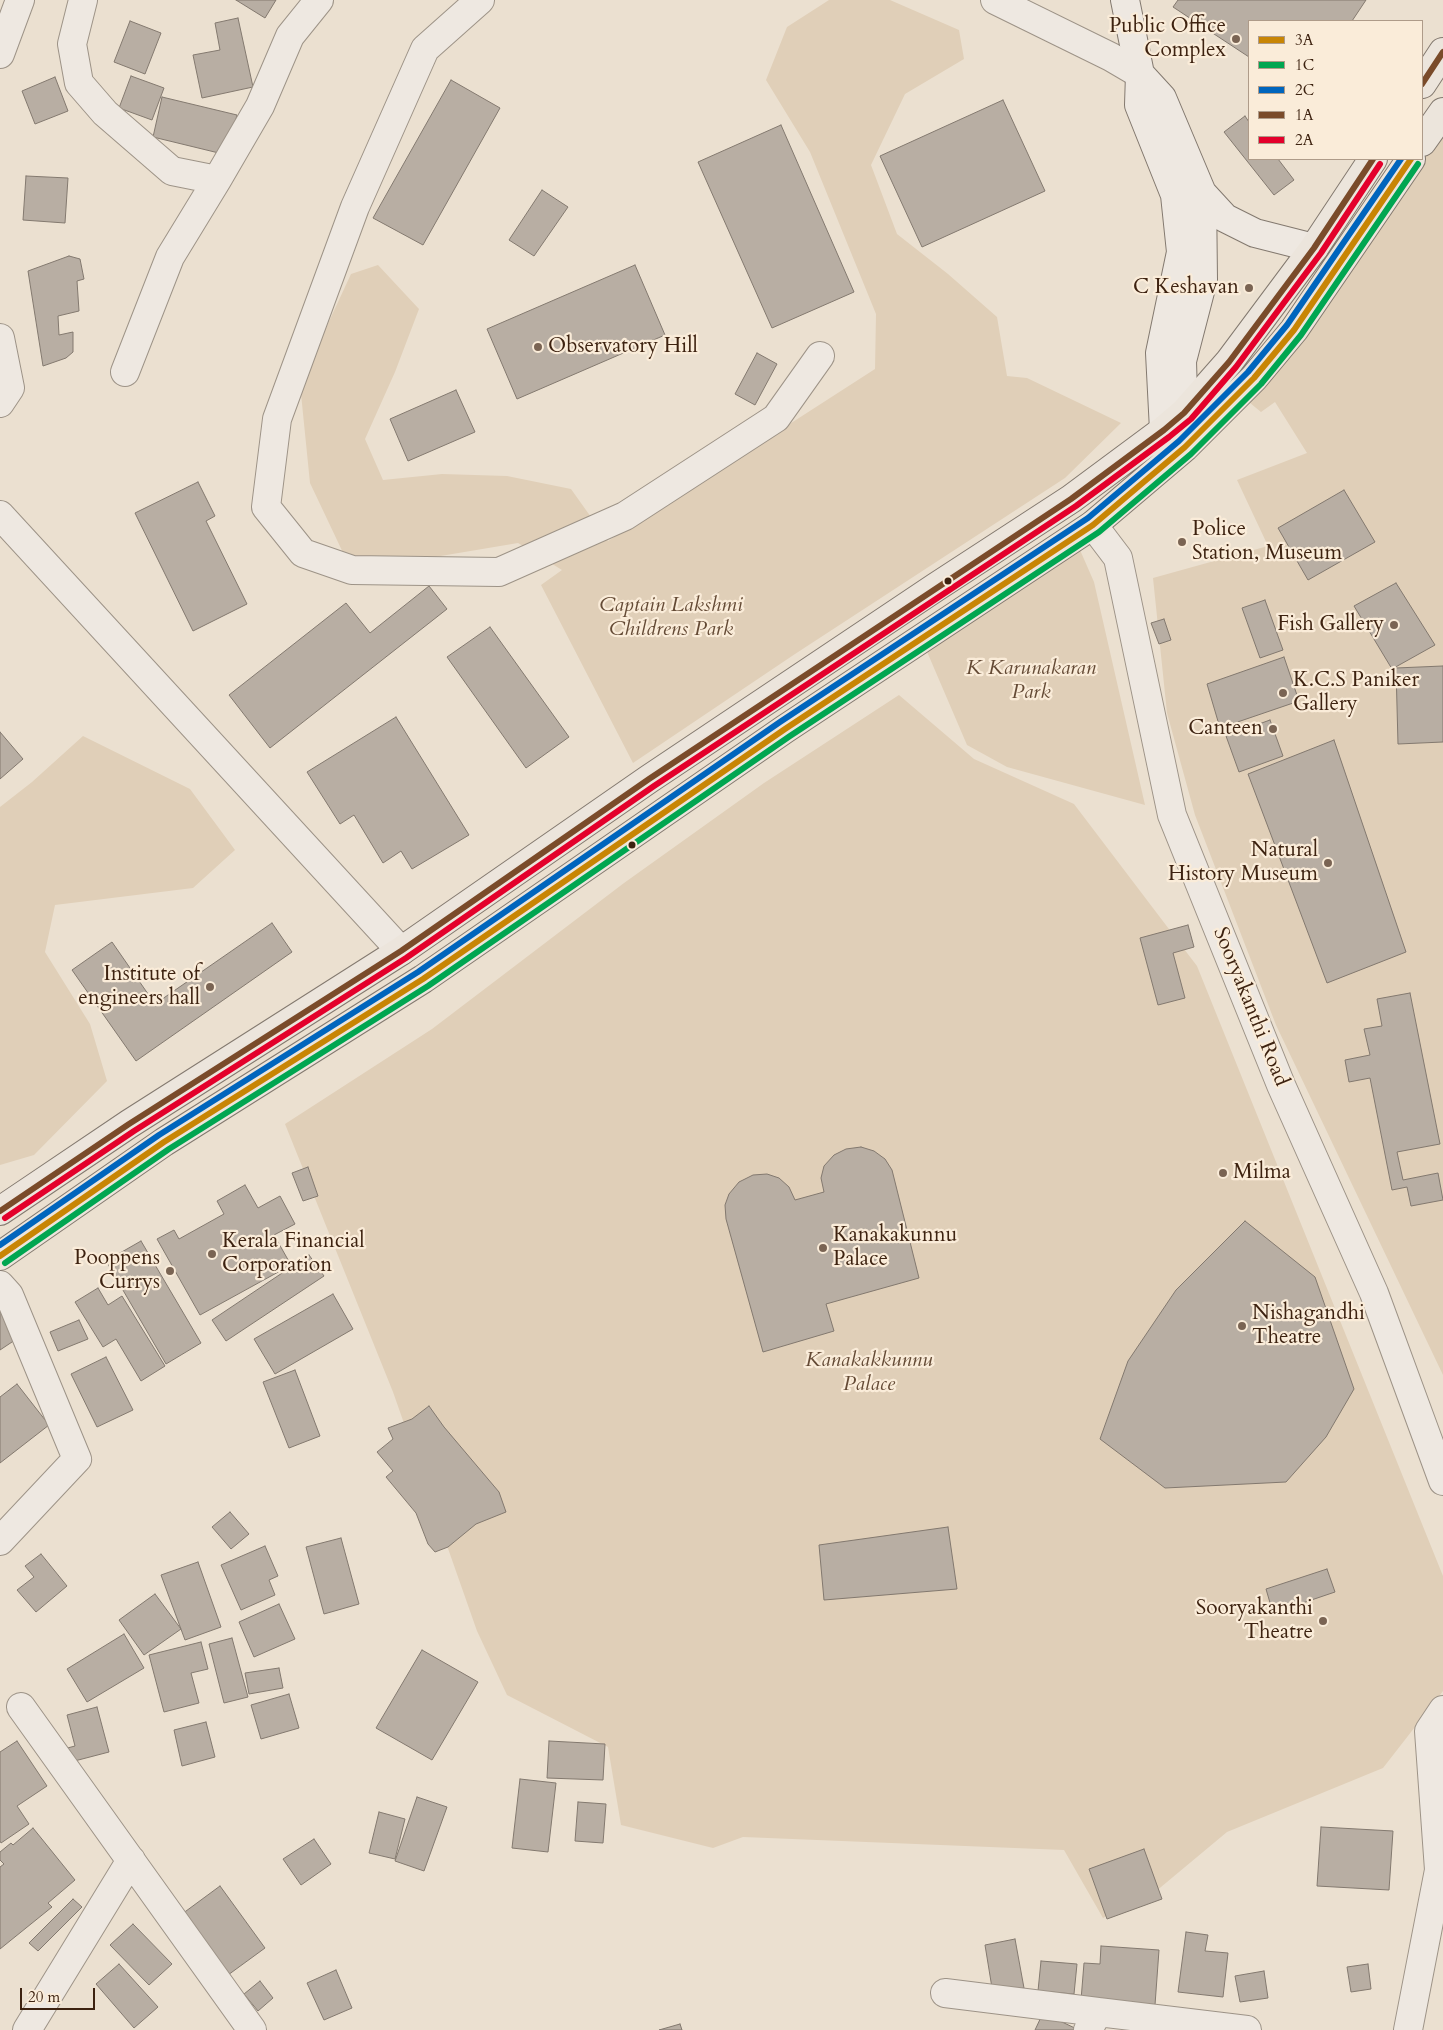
<!DOCTYPE html>
<html>
<head>
<meta charset="utf-8">
<style>
	body { margin:0 }
	#map { position:relative; width:1443px; height:2030px; overflow:hidden; background:#ebe0d0; font-family:Cardo,serif }
	canvas { display:block }
	.legend { position:absolute; left:1248px; top:20px; width:175px; height:140px; box-sizing:border-box; background:#faecd9; border:1px solid #ae9b89; margin:0; padding:6px 9px; list-style:none; font-size:15px; color:#3d2210 }
	.legend li { display:flex; align-items:center; gap:10px; height:25px }
	.legend b { width:25px; border:1px solid #ae9b89 }
	.scale { position:absolute; left:20px; top:1988px; width:75px; height:22px; box-sizing:border-box; border:2px solid #3d2210; border-top:0; padding-left:6px; font-size:15px; line-height:18px; white-space:nowrap; color:#3d2210; -webkit-text-stroke:4px #faecd9; paint-order:stroke }
</style>
</head>
<body>
<div id="map">
<canvas width="1443" height="2030"></canvas>
<ul class="legend">
<li><b style="height:6px;background:#c88504"></b>3A</li>
<li><b style="height:6px;background:#00a651"></b>1C</li>
<li><b style="height:6px;background:#0065bd"></b>2C</li>
<li><b style="height:6px;background:#7a4b2a"></b>1A</li>
<li><b style="height:6px;background:#e4002b"></b>2A</li>
</ul>
<div class="scale">20 m</div>
</div>
<script>
const ctx = document.querySelector('canvas').getContext('2d');
ctx.lineJoin = 'round';
function fill(path, color) {
  ctx.fillStyle = color;
  ctx.fill(path, 'evenodd');
}
function shape(rows) {
  const path = new Path2D();
  for (const r of rows) {
    path.moveTo(r[0], r[1]);
    for (let i = 2; i < r.length; i += 2) path.lineTo(r[i], r[i + 1]);
  }
  return path;
}
function trace(path, color, width, dash) {
  ctx.strokeStyle = color;
  ctx.lineWidth = width;
  ctx.lineCap = dash ? 'butt' : 'round';
  ctx.setLineDash(dash || []);
  ctx.stroke(path);
}
function write(font, color, halo, rows, align = 'center') {
  ctx.font = font + ' Cardo,serif';
  ctx.lineWidth = 4.5;
  ctx.setLineDash([]);
  ctx.textBaseline = 'middle';
  ctx.strokeStyle = halo;
  ctx.fillStyle = color;
  for (const [text, x, y, turn = 0] of rows) {
    ctx.save();
    ctx.translate(x, y);
    ctx.rotate((+turn || 0) * Math.PI / 180);
    ctx.textAlign = isNaN(turn) ? turn : align;
    if (halo) ctx.strokeText(text, 0, 0);
    ctx.fillText(text, 0, 0);
    ctx.restore();
  }
}
fill(shape([
	[829,0,890,0,959,30,964,59,905,94,871,165,897,234,948,274,997,317,1007,376,1027,378,1121,423,1065,478,795,654,633,763,541,585,562,570,518,543,399,563,346,559,310,483,300,384,351,274,378,265,419,309,395,372,365,439,383,480,442,474,507,476,571,489,608,541,875,369,876,314,810,152,766,80,787,27],
	[1443,124,1443,1375,1276,1025,1195,815,1167,713,1153,578,1268,546,1237,480,1307,453,1275,402,1261,412,1244,398],
	[1080,550,1094,582,1145,805,1007,767,967,745,925,647],
	[899,695,974,759,1074,804,1197,966,1443,1576,1443,1691,1383,1768,1227,1832,1155,1892,1103,1918,1064,1850,743,1837,713,1848,621,1825,608,1747,507,1695,477,1631,393,1392,285,1124,432,1029,624,883,764,783],
	[83,736,190,789,235,850,193,888,55,905,45,952,90,1024,107,1081,34,1155,0,1165,0,807,32,782]
]), '#e0cfb8');
const building = shape([
	[236,0,276,0,265,18,236,0],
	[1178,0,1366,0,1352,21,1249,21,1249,57,1173,7,1178,0],
	[238,18,253,87,202,98,193,55,220,50,215,23,238,18],
	[130,21,161,33,145,74,114,62,130,21],
	[131,76,164,88,152,120,119,108,131,76],
	[55,77,68,111,35,124,22,91,55,77],
	[451,80,500,108,423,245,373,218,451,80],
	[162,97,237,115,227,155,153,137,162,97],
	[1003,100,1045,191,922,247,880,156,1003,100],
	[1245,116,1249,122,1249,159,1278,159,1294,180,1274,195,1224,132,1245,116],
	[781,125,854,292,772,328,698,162,781,125],
	[26,176,68,178,65,223,23,220,26,176],
	[542,190,568,207,534,256,509,240,542,190],
	[69,256,80,259,84,279,77,281,79,311,58,316,59,335,73,332,73,352,66,358,43,366,28,271,69,256],
	[635,265,665,335,517,399,487,329,635,265],
	[757,353,777,364,755,405,735,394,757,353],
	[456,390,475,432,408,461,390,419,456,390],
	[198,482,215,516,206,521,247,604,193,631,135,513,198,482],
	[1344,490,1375,542,1308,580,1278,528,1344,490],
	[1396,583,1435,645,1392,669,1354,606,1396,583],
	[429,586,447,609,270,748,229,695,346,603,370,633,429,586],
	[1265,600,1283,650,1260,658,1242,608,1265,600],
	[1164,619,1171,640,1159,644,1151,623,1164,619],
	[490,627,569,737,526,768,447,657,490,627],
	[1284,657,1299,701,1220,728,1207,684,1284,657],
	[1443,666,1443,742,1398,744,1396,668,1443,666],
	[396,717,469,835,412,869,401,851,383,863,354,815,340,824,307,772,396,717],
	[1270,720,1283,756,1239,772,1226,736,1270,720],
	[0,732,23,759,0,779,0,732],
	[1334,740,1406,952,1327,983,1248,774,1334,740],
	[272,923,292,952,136,1061,72,970,112,942,155,1004,272,923],
	[1188,925,1194,947,1173,953,1185,998,1158,1005,1140,938,1188,925],
	[1410,993,1440,1144,1397,1152,1403,1180,1438,1173,1443,1200,1411,1206,1407,1187,1392,1190,1370,1078,1349,1082,1345,1060,1370,1055,1364,1029,1382,1026,1377,999,1410,993],
	[861,1147,874,1151,885,1159,892,1170,919,1278,826,1304,834,1331,763,1352,726,1219,725,1205,729,1194,739,1182,753,1175,767,1174,779,1178,789,1187,795,1200,824,1192,821,1178,824,1166,834,1155,846,1149,861,1147],
	[308,1167,318,1196,303,1201,292,1173,308,1167],
	[245,1185,258,1208,280,1196,295,1224,274,1235,291,1265,200,1315,157,1239,174,1230,179,1239,224,1214,217,1201,245,1185],
	[1245,1221,1315,1277,1354,1389,1326,1437,1286,1482,1165,1488,1100,1439,1128,1361,1176,1290,1245,1221],
	[141,1241,201,1343,166,1364,106,1261,141,1241],
	[309,1255,324,1276,226,1341,212,1320,309,1255],
	[98,1288,108,1305,122,1296,165,1366,141,1381,116,1339,103,1347,75,1302,98,1288],
	[333,1294,353,1329,275,1374,254,1339,333,1294],
	[0,1307,21,1336,0,1350,0,1307],
	[79,1320,88,1339,58,1351,50,1332,79,1320],
	[106,1357,133,1410,97,1427,71,1374,106,1357],
	[295,1370,320,1436,289,1448,263,1382,295,1370],
	[17,1384,49,1425,0,1463,0,1397,17,1384],
	[429,1406,444,1427,499,1492,506,1512,476,1524,448,1547,435,1552,428,1544,416,1513,386,1477,393,1471,377,1452,393,1439,388,1428,412,1419,429,1406],
	[230,1512,249,1534,231,1549,212,1527,230,1512],
	[948,1527,957,1589,824,1600,819,1545,948,1527],
	[341,1538,359,1604,324,1614,306,1547,341,1538],
	[265,1546,278,1576,269,1580,275,1595,241,1610,221,1565,265,1546],
	[41,1554,67,1586,36,1612,17,1590,34,1577,25,1566,41,1554],
	[198,1562,221,1627,185,1640,161,1575,198,1562],
	[1327,1569,1335,1592,1273,1613,1266,1589,1327,1569],
	[155,1594,181,1629,144,1655,119,1620,155,1594],
	[279,1604,295,1639,254,1657,239,1622,279,1604],
	[124,1634,144,1668,87,1702,67,1669,124,1634],
	[232,1638,248,1697,224,1703,209,1644,232,1638],
	[201,1642,208,1669,191,1673,199,1703,164,1712,149,1655,201,1642],
	[422,1650,478,1682,432,1760,376,1728,422,1650],
	[279,1668,283,1688,249,1694,245,1673,279,1668],
	[289,1694,299,1728,261,1739,251,1705,289,1694],
	[97,1707,109,1752,63,1764,60,1750,75,1746,67,1715,97,1707],
	[206,1722,215,1757,182,1766,174,1730,206,1722],
	[17,1741,47,1786,17,1806,29,1824,1,1843,0,1841,0,1752,17,1741],
	[549,1741,605,1744,603,1780,547,1778,549,1741],
	[520,1779,556,1783,548,1852,512,1848,520,1779],
	[417,1797,447,1807,424,1871,395,1861,417,1797],
	[578,1802,606,1804,603,1843,575,1841,578,1802],
	[379,1812,405,1819,395,1859,369,1853,379,1812],
	[1321,1827,1393,1831,1389,1890,1317,1886,1321,1827],
	[33,1828,75,1880,48,1903,52,1907,0,1949,0,1867,4,1864,0,1860,0,1852,11,1843,13,1845,33,1828],
	[314,1839,331,1864,301,1885,283,1859,314,1839],
	[1144,1849,1162,1899,1107,1919,1089,1869,1144,1849],
	[220,1886,265,1948,228,1975,182,1914,220,1886],
	[73,1899,82,1907,38,1951,29,1943,73,1899],
	[133,1924,172,1964,149,1985,110,1945,133,1924],
	[1186,1932,1208,1935,1205,1951,1228,1953,1223,1997,1178,1992,1186,1932],
	[1015,1939,1024,1988,993,1994,985,1945,1015,1939],
	[1101,1946,1159,1950,1155,2005,1081,2000,1084,1963,1100,1964,1101,1946],
	[1041,1961,1077,1964,1074,1994,1038,1991,1041,1961],
	[119,1964,158,2007,134,2028,96,1984,119,1964],
	[1368,1964,1371,1989,1351,1992,1347,1967,1368,1964],
	[336,1970,352,2008,324,2020,307,1983,336,1970],
	[1264,1971,1268,1998,1240,2002,1235,1976,1264,1971],
	[260,1981,273,1998,258,2011,244,1994,260,1981],
	[1043,2013,1079,2030,1035,2030,1043,2013],
	[680,2024,682,2030,659,2030,680,2024]
]);
fill(building, '#b8aea3');
trace(building, '#83796f', 1);
const street = shape([
	[83,0,72,44,79,83,105,113,172,171,217,180,260,106,290,36,319,0],
	[480,0,425,49,355,207,277,419,266,507,303,553,352,570,499,572,625,516,776,418,820,356],
	[995,0,1111,57,1140,74],
	[0,54,20,0],
	[0,338,10,388,0,403],
	[125,372,170,257,217,180],
	[0,515,401,951],
	[1093,525,1118,558,1172,815,1281,1085,1374,1293,1443,1481],
	[0,1285,9,1295,77,1459,0,1541],
	[21,1707,252,2030],
	[945,1993,1098,2012],
	[27,2030,131,1860],
	[1088,2030,1098,2012,1247,2030],
	[1408,2030,1439,1870,1429,1731,1443,1710]
]);
const secondary = shape([
	[1125,0,1140,74,1162,98,1202,193,1203,280,1182,361,1184,430],
	[1140,74,1139,105,1175,195,1181,252,1160,353,1164,430,1180,443],
	[1202,193,1225,218,1255,233,1314,248]
]);
const primary = shape([
	[1422,84,1443,52],
	[1422,142,1443,112],
	[0,1211,129,1124,401,951,649,779,936,587,1071,499,1164,430,1184,413,1229,362,1314,248,1373,159],
	[0,1256,164,1142,423,979,785,729,1093,525,1185,447,1254,378,1294,330,1411,159]
]);
trace(street, '#9d9387', 30);
trace(secondary, '#83796f', 30);
trace(primary, '#83796f', 30);
trace(street, '#eee8e1', 28);
trace(secondary, '#eee8e1', 28);
trace(primary, '#ece5dc', 28);
trace(shape([
	[0,1256,164,1142,423,979,785,729,1093,525,1185,447,1254,378,1294,330,1411,159]
]), '#c88504', 6);
trace(shape([
	[5,1263,169,1149,428,986,790,736,1099,532,1191,454,1261,384,1301,335,1418,164]
]), '#00a651', 6);
trace(shape([
	[0,1245,159,1135,418,972,780,722,1088,518,1179,441,1248,372,1287,325,1401,159]
]), '#0065bd', 6);
trace(shape([
	[1422,84,1443,52],
	[0,1211,129,1124,401,951,649,779,1071,499,1164,430,1184,413,1229,362,1314,248,1373,159]
]), '#7a4b2a', 6);
trace(shape([
	[5,1218,134,1131,406,958,654,786,1076,506,1169,437,1191,419,1236,367,1321,253,1380,164]
]), '#e4002b', 6);
for (const [x, y, r, color] of [
	[1236,39,5,"#7a6453"],
	[1249,288,5,"#7a6453"],
	[538,347,5,"#7a6453"],
	[1182,542,5,"#7a6453"],
	[948,581,4.5,"#3d2210"],
	[1394,625,5,"#7a6453"],
	[1283,693,5,"#7a6453"],
	[1273,729,5,"#7a6453"],
	[632,845,4.5,"#3d2210"],
	[1328,863,5,"#7a6453"],
	[210,987,5,"#7a6453"],
	[1223,1173,5,"#7a6453"],
	[823,1248,5,"#7a6453"],
	[212,1254,5,"#7a6453"],
	[170,1271,5,"#7a6453"],
	[1242,1326,5,"#7a6453"],
	[1323,1621,5,"#7a6453"]
]) {
  const dot = new Path2D();
  dot.arc(x, y, r, 0, 2 * Math.PI);
  ctx.fillStyle = color;
  ctx.fill(dot);
  trace(dot, '#faecd9', 2);
}
write('21px', '#3d2210', '#faecd9', [
	["Public Office",1226,27],
	["Complex",1226,51],
	["C Keshavan",1239,288],
	["Observatory Hill",548,347,"left"],
	["Police",1192,530,"left"],
	["Station, Museum",1192,554,"left"],
	["Fish Gallery",1384,625],
	["K.C.S Paniker",1293,681,"left"],
	["Gallery",1293,705,"left"],
	["Canteen",1263,729],
	["Natural",1318,851],
	["History Museum",1318,875],
	["Institute of",200,975],
	["engineers hall",200,999],
	["Milma",1233,1173,"left"],
	["Kanakakunnu",833,1236,"left"],
	["Palace",833,1260,"left"],
	["Kerala Financial",222,1242,"left"],
	["Corporation",222,1266,"left"],
	["Pooppens",160,1259],
	["Currys",160,1283],
	["Nishagandhi",1252,1314,"left"],
	["Theatre",1252,1338,"left"],
	["Sooryakanthi",1313,1609],
	["Theatre",1313,1633]
], 'right');
write('italic 21px', '#644a35', '#faecd9', [
	["Captain Lakshmi",671,606],
	["Childrens Park",671,630],
	["K Karunakaran",1031,669],
	["Park",1031,693],
	["Kanakakkunnu",869,1361],
	["Palace",869,1385]
]);
write('21px', '#3d2210', '#faecd9', [
	["Sooryakanthi Road",1250,1007,68]
]);
</script>
</body>
</html>
